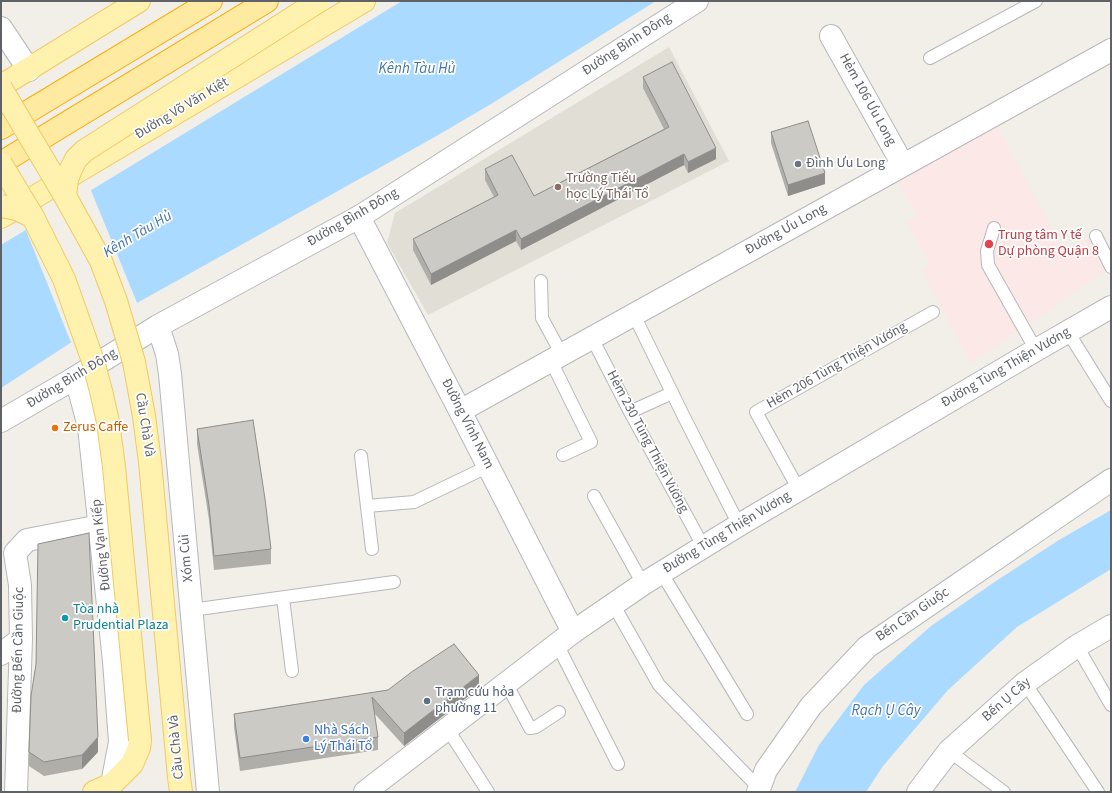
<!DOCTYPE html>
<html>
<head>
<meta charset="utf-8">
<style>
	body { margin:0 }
	#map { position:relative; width:1112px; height:793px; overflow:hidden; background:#f1efe8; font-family:"Source Sans 3",sans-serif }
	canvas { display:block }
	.frame { position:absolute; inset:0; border:2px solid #5f6368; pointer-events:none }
</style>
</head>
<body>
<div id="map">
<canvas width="1112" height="793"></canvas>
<div class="frame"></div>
</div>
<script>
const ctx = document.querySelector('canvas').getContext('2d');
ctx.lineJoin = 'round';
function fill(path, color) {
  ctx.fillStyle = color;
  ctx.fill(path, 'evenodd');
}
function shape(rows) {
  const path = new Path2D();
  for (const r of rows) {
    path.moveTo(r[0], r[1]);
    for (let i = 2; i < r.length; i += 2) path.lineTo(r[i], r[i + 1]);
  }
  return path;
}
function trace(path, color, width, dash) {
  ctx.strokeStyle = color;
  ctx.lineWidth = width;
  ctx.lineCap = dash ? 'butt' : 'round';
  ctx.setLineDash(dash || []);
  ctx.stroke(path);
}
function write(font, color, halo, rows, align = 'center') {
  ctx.font = font + ' "Source Sans 3",sans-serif';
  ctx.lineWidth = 3.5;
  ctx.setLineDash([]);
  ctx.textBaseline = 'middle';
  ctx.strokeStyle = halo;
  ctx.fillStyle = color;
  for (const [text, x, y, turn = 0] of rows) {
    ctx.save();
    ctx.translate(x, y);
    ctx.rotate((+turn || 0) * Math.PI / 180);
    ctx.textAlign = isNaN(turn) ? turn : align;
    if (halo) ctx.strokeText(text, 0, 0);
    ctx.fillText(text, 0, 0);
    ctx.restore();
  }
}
fill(shape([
	[669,47,729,161,428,315,387,243,395,213]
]), '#e1ded6');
fill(shape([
	[997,126,1063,249,1089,238,1111,267,971,363,922,271,930,262,906,223,917,215,897,179]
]), '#fce8e6');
fill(shape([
	[402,1,656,1,491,104,433,138,101,323,1,388,1,245],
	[1111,510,1111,569,1017,627,948,690,883,766,866,792,795,792,819,745,864,685,931,626,996,581,1059,540]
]), '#aadaff');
fill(shape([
	[90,188,138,305,102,325,72,345,25,228]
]), '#f1efe8');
const service = shape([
	[930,58,1036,1],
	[994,228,987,251,988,265,1036,350],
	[1096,236,1111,267],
	[541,281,542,318,562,355],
	[634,315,683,415,739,525],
	[1068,332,1111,401],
	[592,338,630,412,703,546],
	[551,361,591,442,563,455],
	[630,412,672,393],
	[361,456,372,549],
	[799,490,756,412,933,312],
	[594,496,643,584],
	[367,506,414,502,489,466],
	[661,572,747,714],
	[283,598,292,671],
	[613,604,659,685,759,788],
	[191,610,394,582],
	[557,644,618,764],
	[1077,646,1111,705],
	[506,683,530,728,536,727,559,712],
	[1025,683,1098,792],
	[447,728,488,792],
	[949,751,1004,792]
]);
const minor = shape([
	[1,28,29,70],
	[831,36,903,165],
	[359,217,460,411,573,632],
	[73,379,80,393,89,427,114,661,120,742,112,784],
	[460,411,1111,50],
	[1,654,21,639],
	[16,792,21,639,20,585,15,553,27,540,100,526],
	[758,792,766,770,811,706,867,647,1111,480],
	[918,792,949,751,1025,683,1077,646,1111,626]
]);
const tertiary = shape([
	[158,326,167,354,170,374,208,792],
	[1,421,73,379,158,326,359,217,697,1],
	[365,792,573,632,643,584,739,525,1036,350,1111,307]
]);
const primary = shape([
	[1,86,139,1],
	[1,217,364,1],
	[179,777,181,792],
	[94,792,112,784,132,764,139,748,140,740]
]);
const trunk = shape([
	[1,128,211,1],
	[1,163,267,1]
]);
trace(service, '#b5b8bc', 14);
trace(minor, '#b5b8bc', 24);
trace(tertiary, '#b5b8bc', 24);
trace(primary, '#f2c960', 24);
trace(trunk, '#f9ab00', 24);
trace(service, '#fff', 12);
trace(minor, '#fff', 22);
trace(tertiary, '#fff', 22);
trace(primary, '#fff2af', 22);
trace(trunk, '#feeaa1', 22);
const primaryBridge = shape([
	[1,88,65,196,101,261,116,301,134,362,144,416,150,462,179,777],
	[1,164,33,217,64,279,93,361,101,391,108,422,114,467,140,740],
	[65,196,67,179,71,169,76,159,84,151,319,1],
	[1,206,17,209,33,217]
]);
trace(primaryBridge, '#f2c960', 24, []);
trace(primaryBridge, '#fff2af', 22);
fill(shape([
	[643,77,716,159,688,173,684,165,521,250,516,241,431,285,413,250,413,239,494,197,485,180,485,169,534,196,664,129,643,88],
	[771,132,825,184,788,196,771,143],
	[197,429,271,549,271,564,214,570,209,520,197,444],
	[479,688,404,746,374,713,378,737,378,750,240,771,234,727,234,714,388,690],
	[29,752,98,752,82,769,44,776,29,766]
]), '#afaea9');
fill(shape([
	[716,148,716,159,688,173,688,162],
	[684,154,684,165,521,250,521,239],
	[825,173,825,184,788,196,788,185],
	[516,230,516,241,431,285,431,274],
	[479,675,479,688,404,746,404,733],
	[98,737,98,752,82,769,82,755]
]), '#8f8d8a');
const building = shape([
	[672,62,716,148,688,162,684,154,521,239,516,230,431,274,413,239,498,195,485,169,512,155,534,196,669,127,643,77,672,62],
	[808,121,825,173,788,185,771,132,808,121],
	[253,420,265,499,271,549,214,556,209,506,197,429,253,420],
	[89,533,98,737,82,755,44,762,29,752,31,696,36,664,38,544,89,533],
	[454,644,479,675,404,733,372,697,378,737,240,758,234,714,388,690,413,671,454,644]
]);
fill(building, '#cccac5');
trace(building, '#8f8d8a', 1);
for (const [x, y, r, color] of [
	[798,164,4,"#6b7280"],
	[558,187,4,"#8d6e63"],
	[989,244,5,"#e0444e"],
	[55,428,4,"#e8710a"],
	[65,618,4,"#0f9aa8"],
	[427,701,4,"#5c6f8a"],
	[306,739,4,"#3f7fe0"]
]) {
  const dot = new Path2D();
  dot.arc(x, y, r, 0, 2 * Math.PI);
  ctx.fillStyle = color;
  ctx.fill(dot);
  trace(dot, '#fff', 1.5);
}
write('14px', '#5f6368', '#fff', [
	["Đường Bình Đông",627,45,-33],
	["Hẻm 106 Ưu Long",867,100,61],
	["Đường Võ Văn Kiệt",182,109,-31],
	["Đường Bình Đông",353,218,-30],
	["Đường Ưu Long",786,230,-29],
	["Hẻm 206 Tùng Thiện Vương",837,366,-30],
	["Đường Tùng Thiện Vương",1006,368,-30],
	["Đường Bình Đông",72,379,-31],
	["Đường Vĩnh Nam",467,424,63],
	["Cầu Chà Và",144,425,81],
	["Hẻm 230 Tùng Thiện Vương",647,442,62],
	["Đường Tùng Thiện Vương",727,533,-31],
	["Đường Vạn Kiếp",102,545,-96],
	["Xóm Củi",187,558,-95],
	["Bến Cần Giuộc",913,615,-34],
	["Đường Bến Cần Giuộc",19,650,-89],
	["Bến Ụ Cây",1007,700,-41],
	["Cầu Chà Và",177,747,-95]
]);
write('14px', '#5b616d', '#fff', [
	["Đình Ưu Long",806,164]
], 'left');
write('14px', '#785e54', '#fff', [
	["Trường Tiểu",566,179],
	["học Lý Thái Tổ",566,195]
], 'left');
write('14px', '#be3a42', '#fff', [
	["Trung tâm Y tế",998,236],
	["Dự phòng Quận 8",998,252]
], 'left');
write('14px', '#c56008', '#fff', [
	["Zerus Caffe",63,428]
], 'left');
write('14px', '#0d838f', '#fff', [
	["Tòa nhà",73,610],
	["Prudential Plaza",73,626]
], 'left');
write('14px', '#4e5e75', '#fff', [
	["Trạm cứu hỏa",435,693],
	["phường 11",435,709]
], 'left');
write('14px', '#366cbe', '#fff', [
	["Nhà Sách",314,731],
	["Lý Thái Tổ",314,747]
], 'left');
write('italic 15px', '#4174aa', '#fff', [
	["Kênh Tàu Hủ",417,70],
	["Kênh Tàu Hủ",138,235,-31],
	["Rạch Ụ Cây",886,712]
]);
</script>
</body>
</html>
